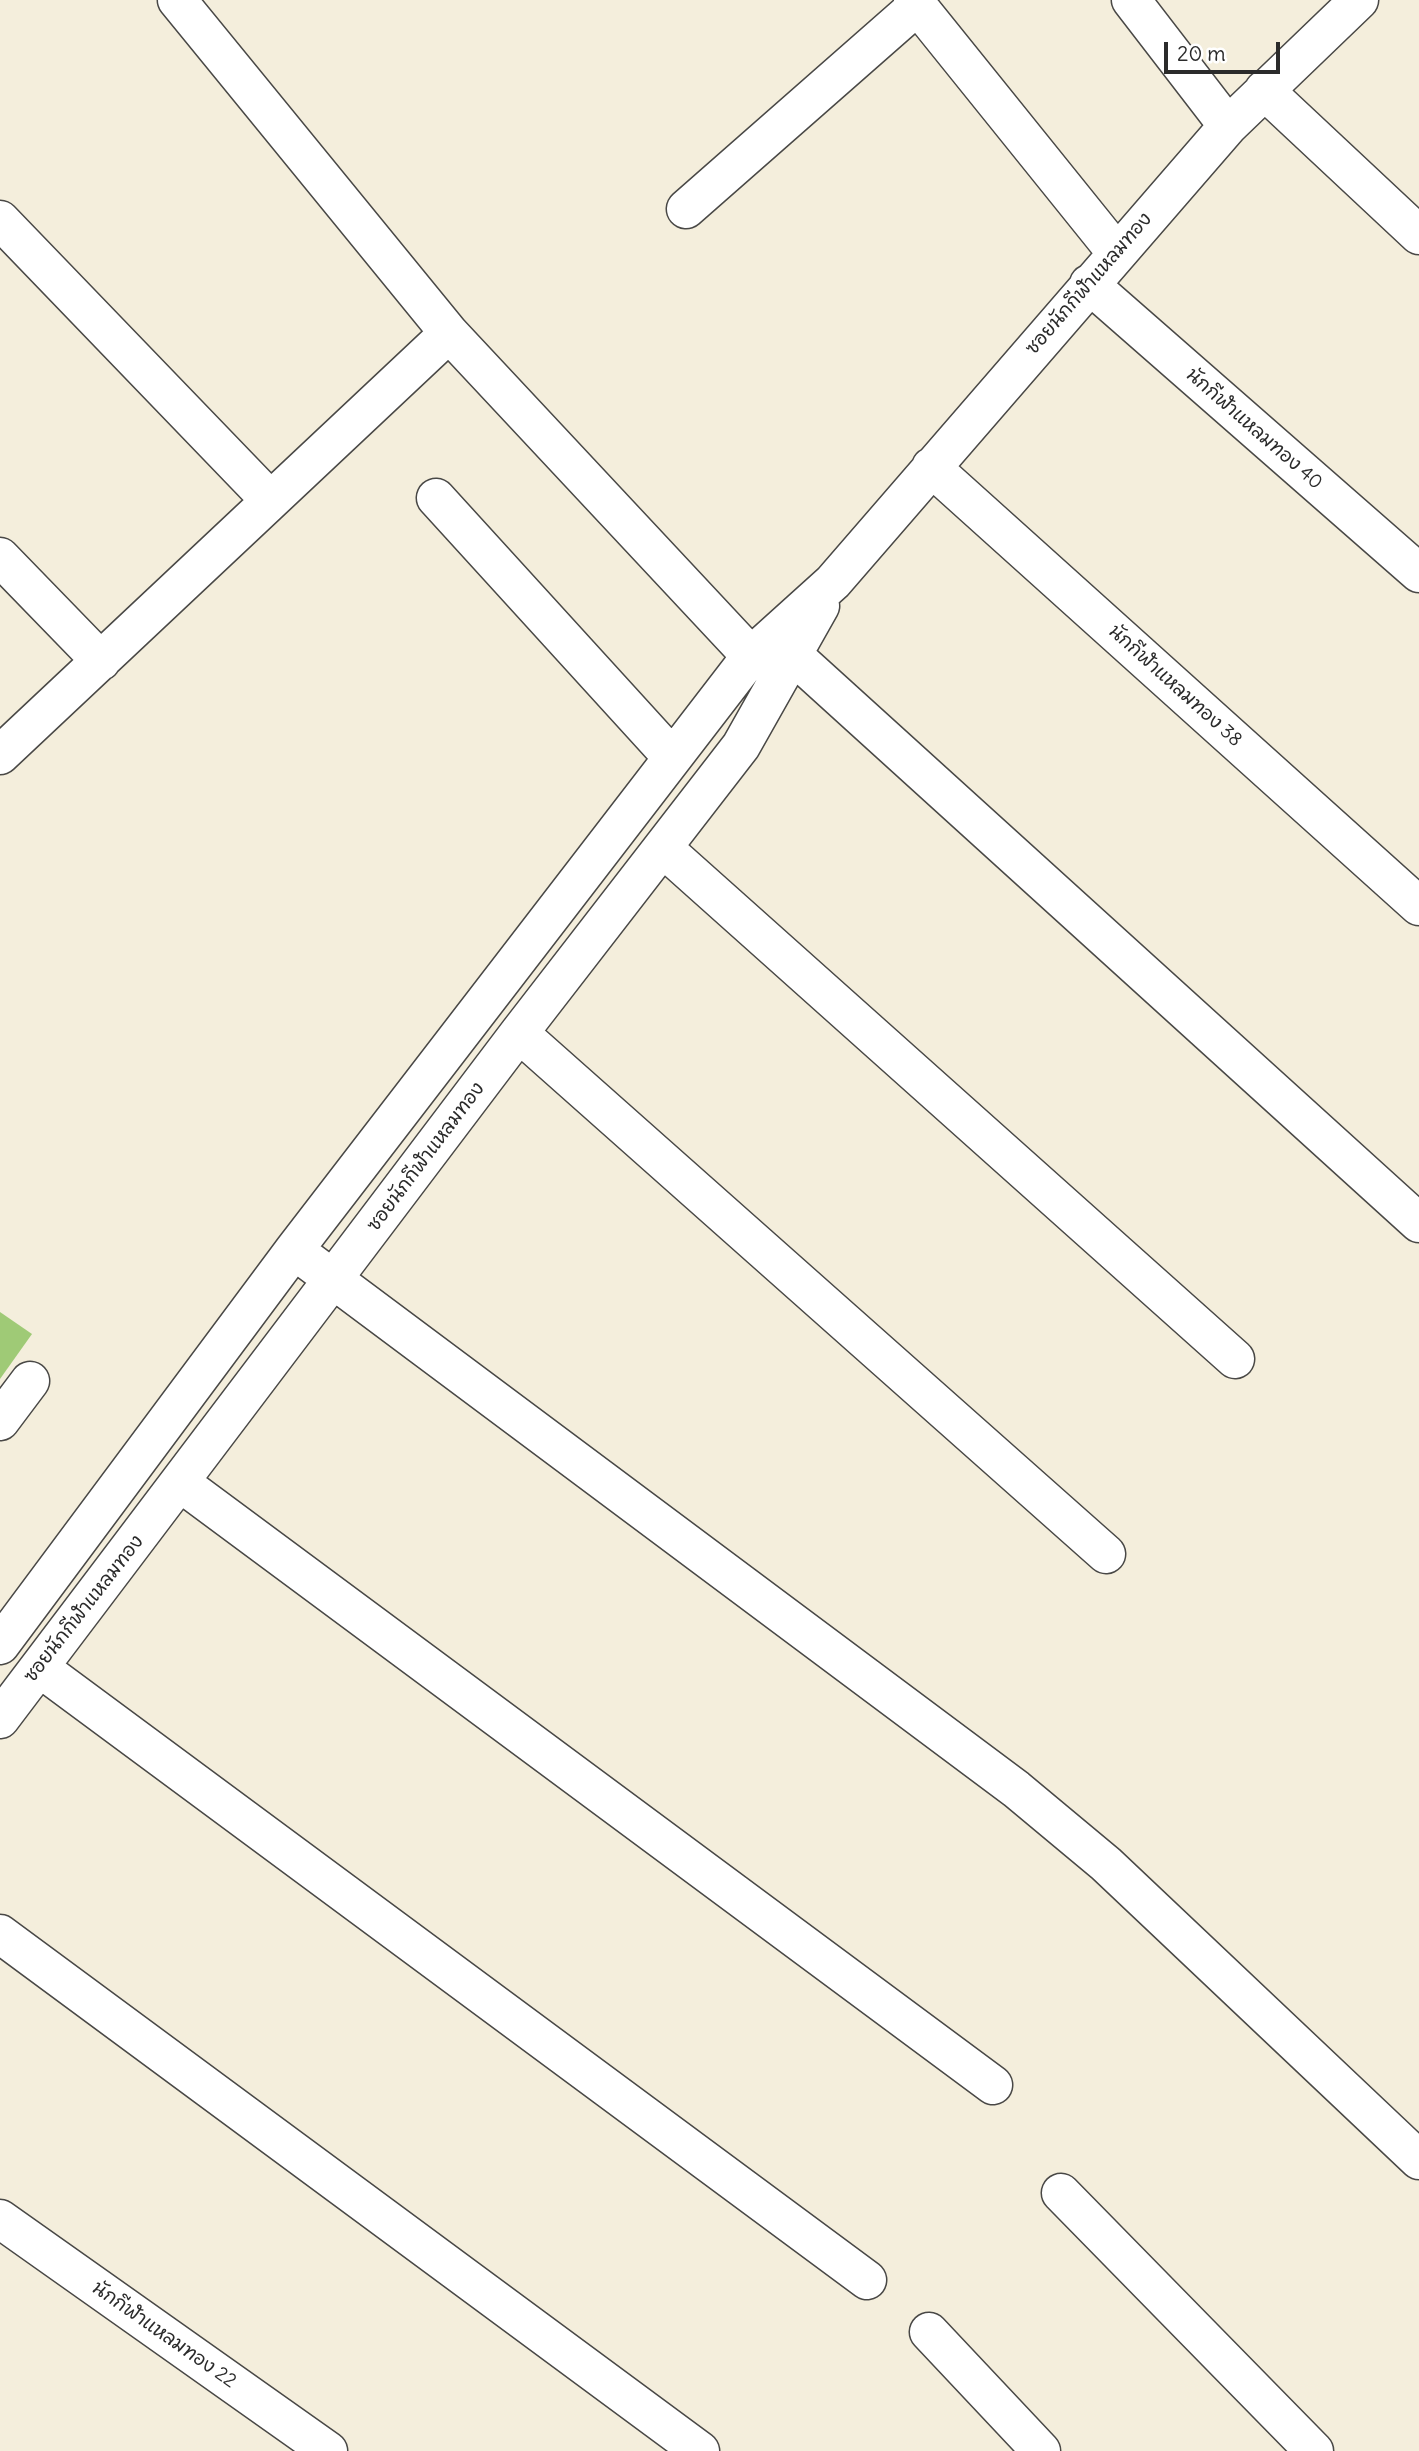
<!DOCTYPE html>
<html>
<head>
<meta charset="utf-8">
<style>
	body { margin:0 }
	#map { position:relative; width:1419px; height:2451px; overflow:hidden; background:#f4eedc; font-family:Delius,sans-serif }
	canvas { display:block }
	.scale { position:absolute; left:1164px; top:42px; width:116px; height:32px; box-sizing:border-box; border:4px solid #2b2b2b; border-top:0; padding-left:9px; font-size:21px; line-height:24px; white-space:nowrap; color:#2b2b2b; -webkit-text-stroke:5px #fff; paint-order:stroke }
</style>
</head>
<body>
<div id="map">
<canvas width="1419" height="2451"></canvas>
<div class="scale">20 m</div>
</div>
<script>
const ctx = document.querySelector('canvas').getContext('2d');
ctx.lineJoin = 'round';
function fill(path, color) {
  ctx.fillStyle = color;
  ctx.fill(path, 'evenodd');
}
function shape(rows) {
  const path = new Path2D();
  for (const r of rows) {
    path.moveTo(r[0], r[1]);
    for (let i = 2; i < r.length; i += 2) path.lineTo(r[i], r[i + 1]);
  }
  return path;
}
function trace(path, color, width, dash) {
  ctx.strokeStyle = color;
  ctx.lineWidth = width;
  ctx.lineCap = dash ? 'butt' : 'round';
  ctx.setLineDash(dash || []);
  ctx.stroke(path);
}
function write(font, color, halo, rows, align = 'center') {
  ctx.font = font + ' Delius,"Playpen Sans Thai",sans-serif';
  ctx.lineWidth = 6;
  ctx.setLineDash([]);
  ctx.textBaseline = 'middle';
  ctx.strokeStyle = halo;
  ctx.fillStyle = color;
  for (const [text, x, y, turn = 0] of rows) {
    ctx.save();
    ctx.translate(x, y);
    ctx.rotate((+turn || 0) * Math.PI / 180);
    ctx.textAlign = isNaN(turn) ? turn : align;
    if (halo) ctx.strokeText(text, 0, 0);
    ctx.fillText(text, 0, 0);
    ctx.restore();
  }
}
fill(shape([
	[0,1312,32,1334,0,1379]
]), '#9fca76');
const minor = shape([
	[177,0,449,333,751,656],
	[913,0,1116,252],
	[1131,0,1228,126],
	[1264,90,1419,235],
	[686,209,917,6],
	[0,220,270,500],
	[1089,284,1419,573],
	[931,467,1419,906],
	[436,498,672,757],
	[0,557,101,661],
	[794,656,1419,1223],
	[0,755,449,333],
	[663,848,1235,1359],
	[519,1033,1106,1554],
	[294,1250,1016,1789,1106,1864,1419,2160],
	[0,1421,30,1381],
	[181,1483,993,2085],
	[0,1645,294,1250,751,656,833,582,1228,126,1359,0],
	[40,1668,867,2280],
	[0,1719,519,1033,741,746,820,606],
	[0,1934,700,2451],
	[1061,2193,1314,2451],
	[0,2219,328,2451],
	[929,2332,1041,2451]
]);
trace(minor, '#494846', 41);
trace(minor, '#fff', 38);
write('19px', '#2b2b2b', '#fff', [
	["ซอยนักกีฬาแหลมทอง",1089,284,-49],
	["นักกีฬาแหลมทอง 40",1254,429,41],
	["นักกีฬาแหลมทอง 38",1175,686,42],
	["ซอยนักกีฬาแหลมทอง",426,1157,-53],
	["ซอยนักกีฬาแหลมทอง",84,1609,-52],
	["นักกีฬาแหลมทอง 22",164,2335,35]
]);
</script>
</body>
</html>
